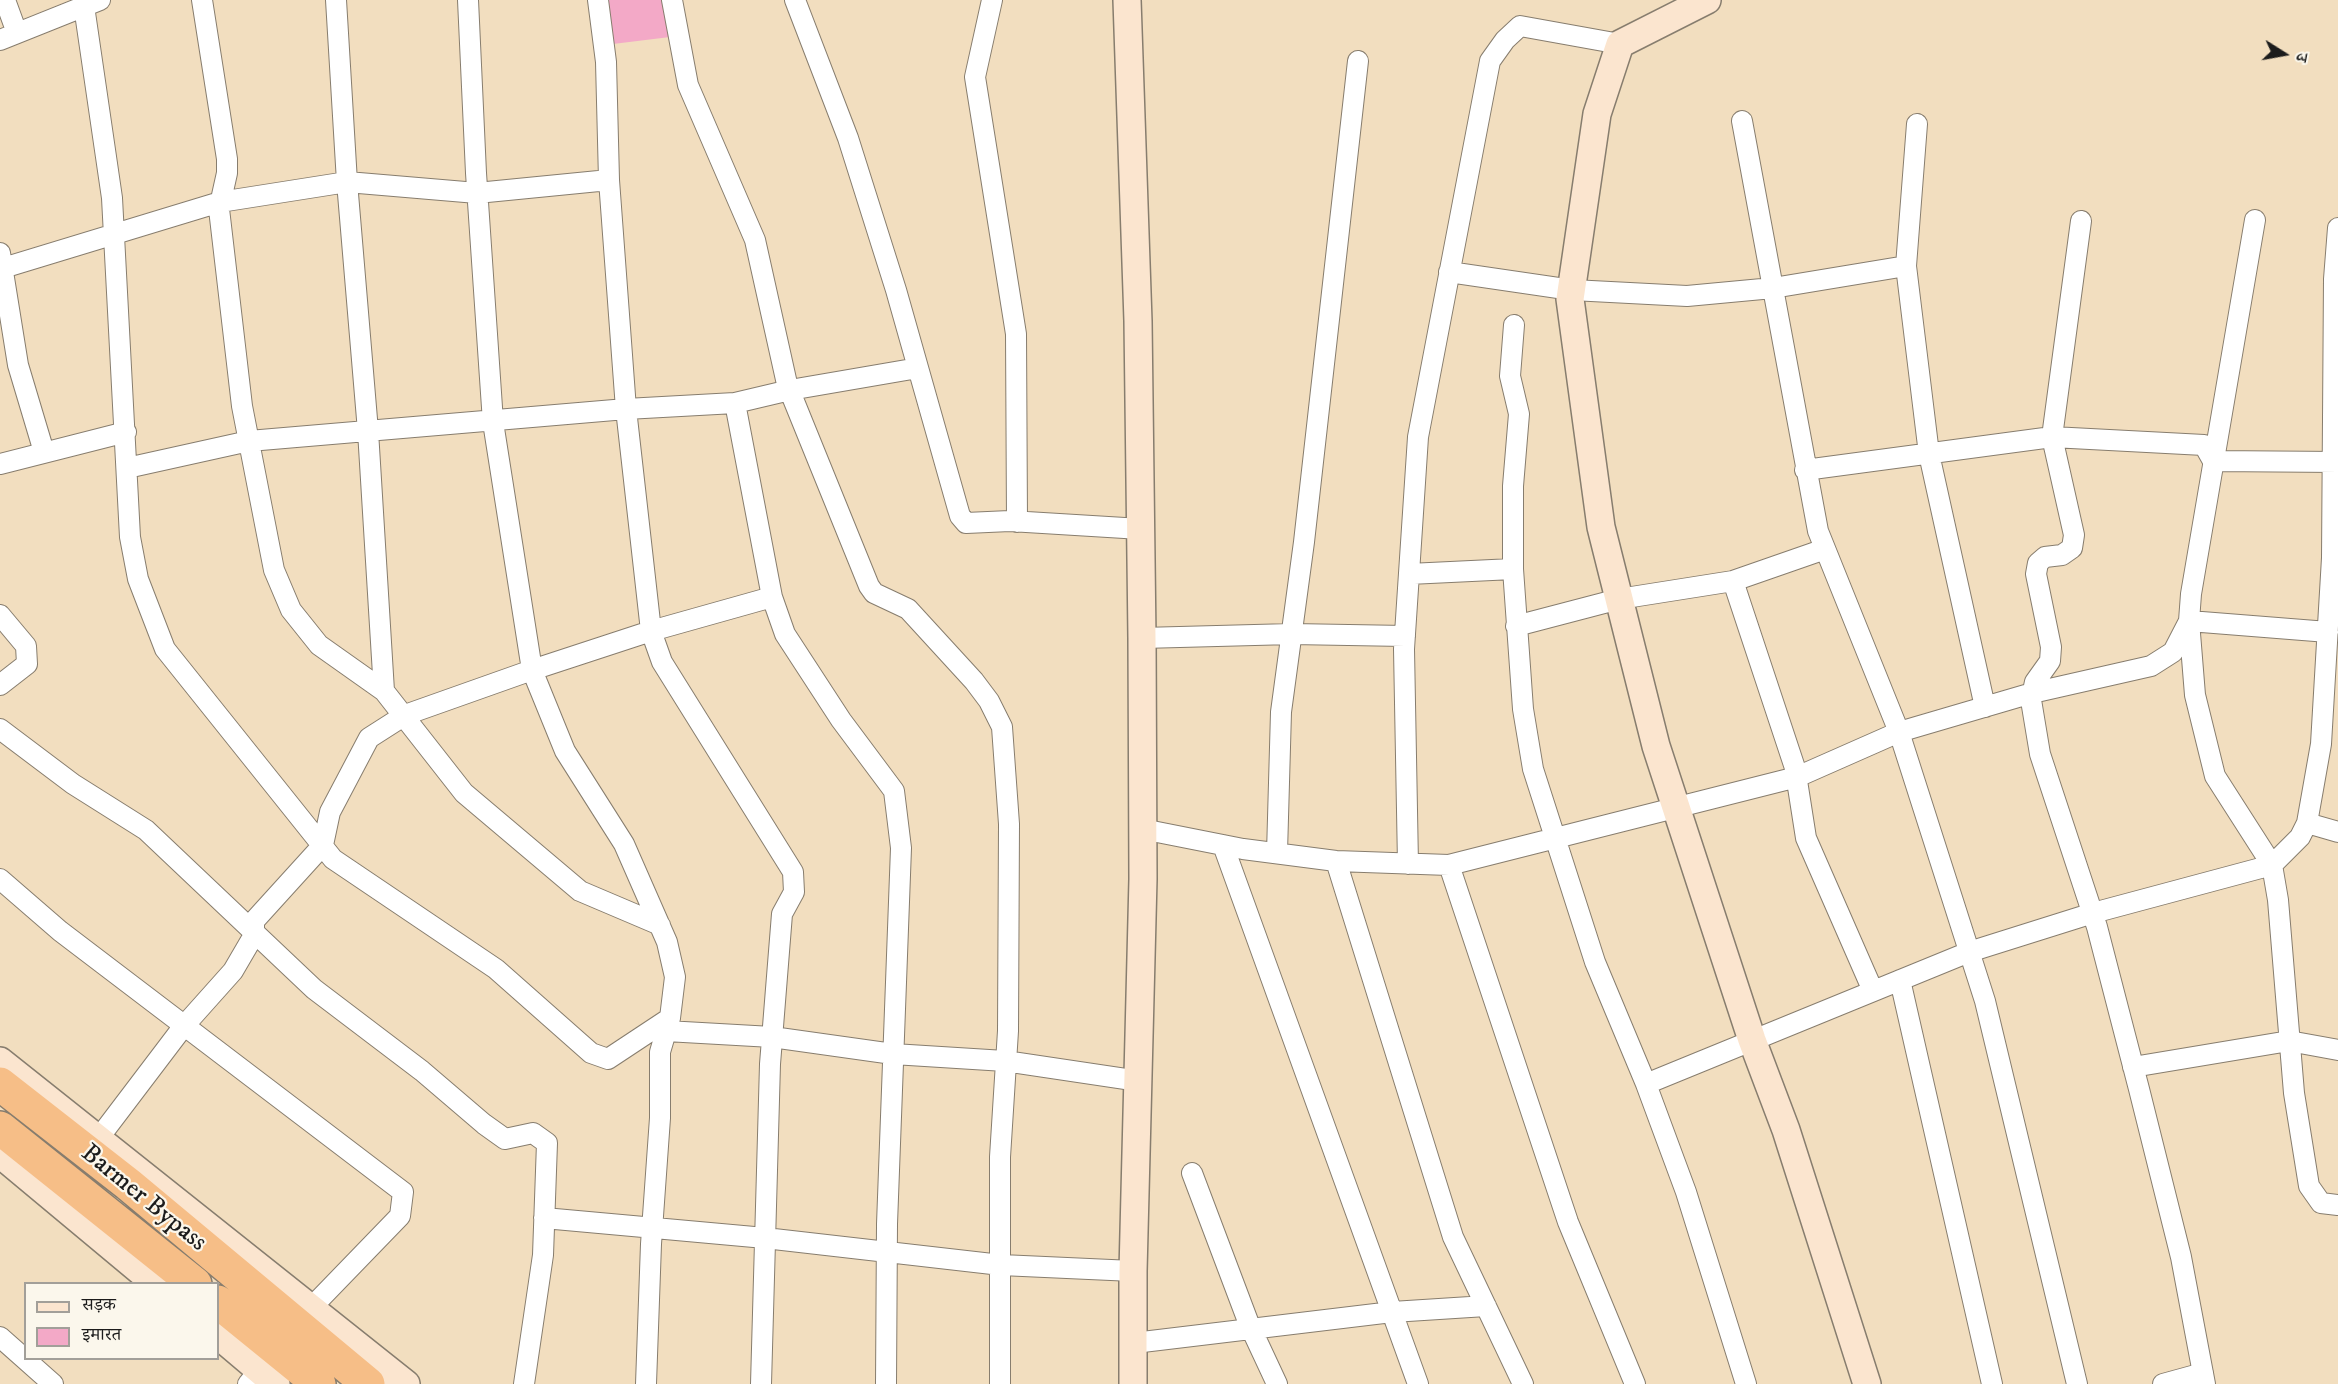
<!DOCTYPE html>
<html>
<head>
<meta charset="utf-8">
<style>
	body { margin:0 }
	#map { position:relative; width:2338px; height:1384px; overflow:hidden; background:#f2debf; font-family:"IM FELL DW Pica","Noto Serif Devanagari",serif }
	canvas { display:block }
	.legend { position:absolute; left:24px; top:1282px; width:195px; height:78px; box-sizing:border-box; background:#fbf7ec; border:2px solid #a29f99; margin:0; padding:8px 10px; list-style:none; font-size:18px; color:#1c1c1c }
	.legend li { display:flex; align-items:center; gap:12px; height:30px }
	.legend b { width:30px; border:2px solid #a29f99 }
	.north { position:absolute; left:2254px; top:24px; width:60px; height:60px; -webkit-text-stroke:4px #fbf7ec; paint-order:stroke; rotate:101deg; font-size:16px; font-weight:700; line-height:24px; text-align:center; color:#1c1c1c }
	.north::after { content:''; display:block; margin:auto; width:21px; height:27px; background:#1c1c1c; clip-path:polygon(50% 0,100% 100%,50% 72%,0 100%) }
</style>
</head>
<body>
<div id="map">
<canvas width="2338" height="1384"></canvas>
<ul class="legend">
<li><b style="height:8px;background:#fbe5cf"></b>सड़क</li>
<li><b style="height:16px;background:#f3a9c7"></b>इमारत</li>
</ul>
<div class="north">उ</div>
</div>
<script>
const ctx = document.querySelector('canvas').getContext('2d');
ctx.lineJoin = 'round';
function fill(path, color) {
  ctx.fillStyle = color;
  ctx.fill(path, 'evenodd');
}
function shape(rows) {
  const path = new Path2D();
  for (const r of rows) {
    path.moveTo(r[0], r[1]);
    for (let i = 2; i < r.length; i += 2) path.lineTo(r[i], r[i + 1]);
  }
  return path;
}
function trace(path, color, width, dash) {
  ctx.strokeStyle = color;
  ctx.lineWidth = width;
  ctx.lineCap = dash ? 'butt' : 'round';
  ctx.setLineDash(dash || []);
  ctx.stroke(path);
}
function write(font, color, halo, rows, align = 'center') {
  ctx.font = font + ' "IM FELL DW Pica",serif';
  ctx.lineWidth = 4.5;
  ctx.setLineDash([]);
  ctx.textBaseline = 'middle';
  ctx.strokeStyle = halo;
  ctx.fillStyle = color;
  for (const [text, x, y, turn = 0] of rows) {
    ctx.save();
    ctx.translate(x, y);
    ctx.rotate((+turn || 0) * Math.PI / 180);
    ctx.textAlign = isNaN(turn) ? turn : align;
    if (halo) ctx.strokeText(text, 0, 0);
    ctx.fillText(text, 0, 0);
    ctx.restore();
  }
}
fill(shape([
	[603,0,667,0,670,37,613,44]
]), '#f3a9c7');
const street = shape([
	[5,0,17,33],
	[202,0,227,159,227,173,219,209,242,406,274,570,291,610,319,645,384,691],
	[336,0,347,182,368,431,384,691,464,793,580,891,660,925],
	[468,0,476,173,493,422,532,670,565,751,624,844,667,942,675,977,670,1018,660,1052,660,1118,651,1244,646,1384],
	[598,0,606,62,609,180,626,409,651,631,662,662,793,872,794,892,782,914,770,1064,761,1384],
	[672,0,688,85,755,240,787,384,869,586,874,593,908,609,974,681,989,701,1002,727,1009,824,1008,1031,1000,1157,1000,1384],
	[795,0,848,138,896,290,960,516,966,523,1010,521,1141,529],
	[992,0,975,77,1016,334,1017,522],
	[84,6,112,198,130,537,138,579,165,649,333,859,496,969,591,1053,608,1059,670,1018],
	[0,40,100,0],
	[1742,121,1818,531,1899,732,1985,1001,2077,1384],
	[1917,124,1906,266,1929,454,1985,707],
	[2081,221,2052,437,2074,535,2072,548,2062,555,2045,557,2038,563,2036,574,2051,647,2050,661,2035,682,2031,700,2040,754,2097,927,2139,1089,2181,1257,2205,1384],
	[2338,228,2334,279,2332,558,2321,744,2307,823,2300,837,2272,865,2278,900,2294,1093,2309,1186,2321,1203,2338,1205],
	[0,253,18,365,44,452],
	[3,268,220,202,347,182,477,193,609,180],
	[1449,272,1572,290,1687,296,1773,288,1906,266],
	[1514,325,1510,376,1519,414,1513,486,1513,569,1523,709,1533,769,1595,962,1646,1084,1686,1192,1746,1384],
	[735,403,772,597,785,634,841,720,894,791,901,848,887,1224,886,1384],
	[0,464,126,432],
	[127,468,249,441,626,409,735,403,790,390,918,368],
	[1805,470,2052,437,2204,445,2213,461,2338,462],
	[1409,574,1513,569],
	[1733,581,1795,768,1806,838,1873,991],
	[0,615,26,646,27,664,0,685],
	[1516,626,1619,599,1733,581,1825,549],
	[1142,638,1292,634,1405,636],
	[0,729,73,784,146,830,314,989,422,1071,484,1124,505,1139,533,1133,547,1143,543,1255,524,1384],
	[2307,823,2338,832],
	[1142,829,1243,849,1336,861,1449,865,1797,777,1899,732,2032,693,2151,666,2173,652,2189,621,2328,632],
	[1223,845,1418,1384],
	[1277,853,1281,712,1304,542,1358,61],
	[1336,861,1453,1237,1523,1384],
	[1408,864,1404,649,1418,437,1490,61,1505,40,1520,26,1620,44],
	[1449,865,1568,1222,1635,1384],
	[0,879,60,931,403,1192,400,1216,310,1309],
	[1900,980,1992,1384],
	[666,1031,772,1037,893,1054,1005,1061,1139,1081],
	[2133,1067,2289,1041,2338,1050],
	[1646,1084,1969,952,2093,913,2272,865,2215,776,2195,695,2189,621,2191,594,2255,220],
	[98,1139,183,1027,233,971,254,935,254,921,323,845,330,812,369,738,405,715,532,670,651,631,772,597],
	[1192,1173,1249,1324,1277,1384],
	[544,1218,765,1238,1001,1265,1133,1271],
	[0,1337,53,1384],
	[1134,1343,1392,1312,1486,1306],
	[248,1384,260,1370],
	[2163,1384,2203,1373]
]);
const secondary = shape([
	[1127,0,1138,321,1142,638,1143,879,1133,1271,1133,1384],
	[1707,0,1620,44,1597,114,1570,299,1601,527,1656,746,1752,1040,1786,1130,1867,1384],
	[0,1061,406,1384],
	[0,1154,156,1284],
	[218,1335,276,1384]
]);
const highway = shape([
	[0,1084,128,1184,368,1384],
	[0,1128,195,1284],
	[218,1302,319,1384]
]);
trace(street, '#877d6e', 22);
trace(secondary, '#877d6e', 30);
trace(highway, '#877d6e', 36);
trace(street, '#fff', 20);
trace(secondary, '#fbe5cf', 27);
trace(highway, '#f6be87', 33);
write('26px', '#1c1c1c', '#fbf7ec', [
	["Barmer Bypass",143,1199,39]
]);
</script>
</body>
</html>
